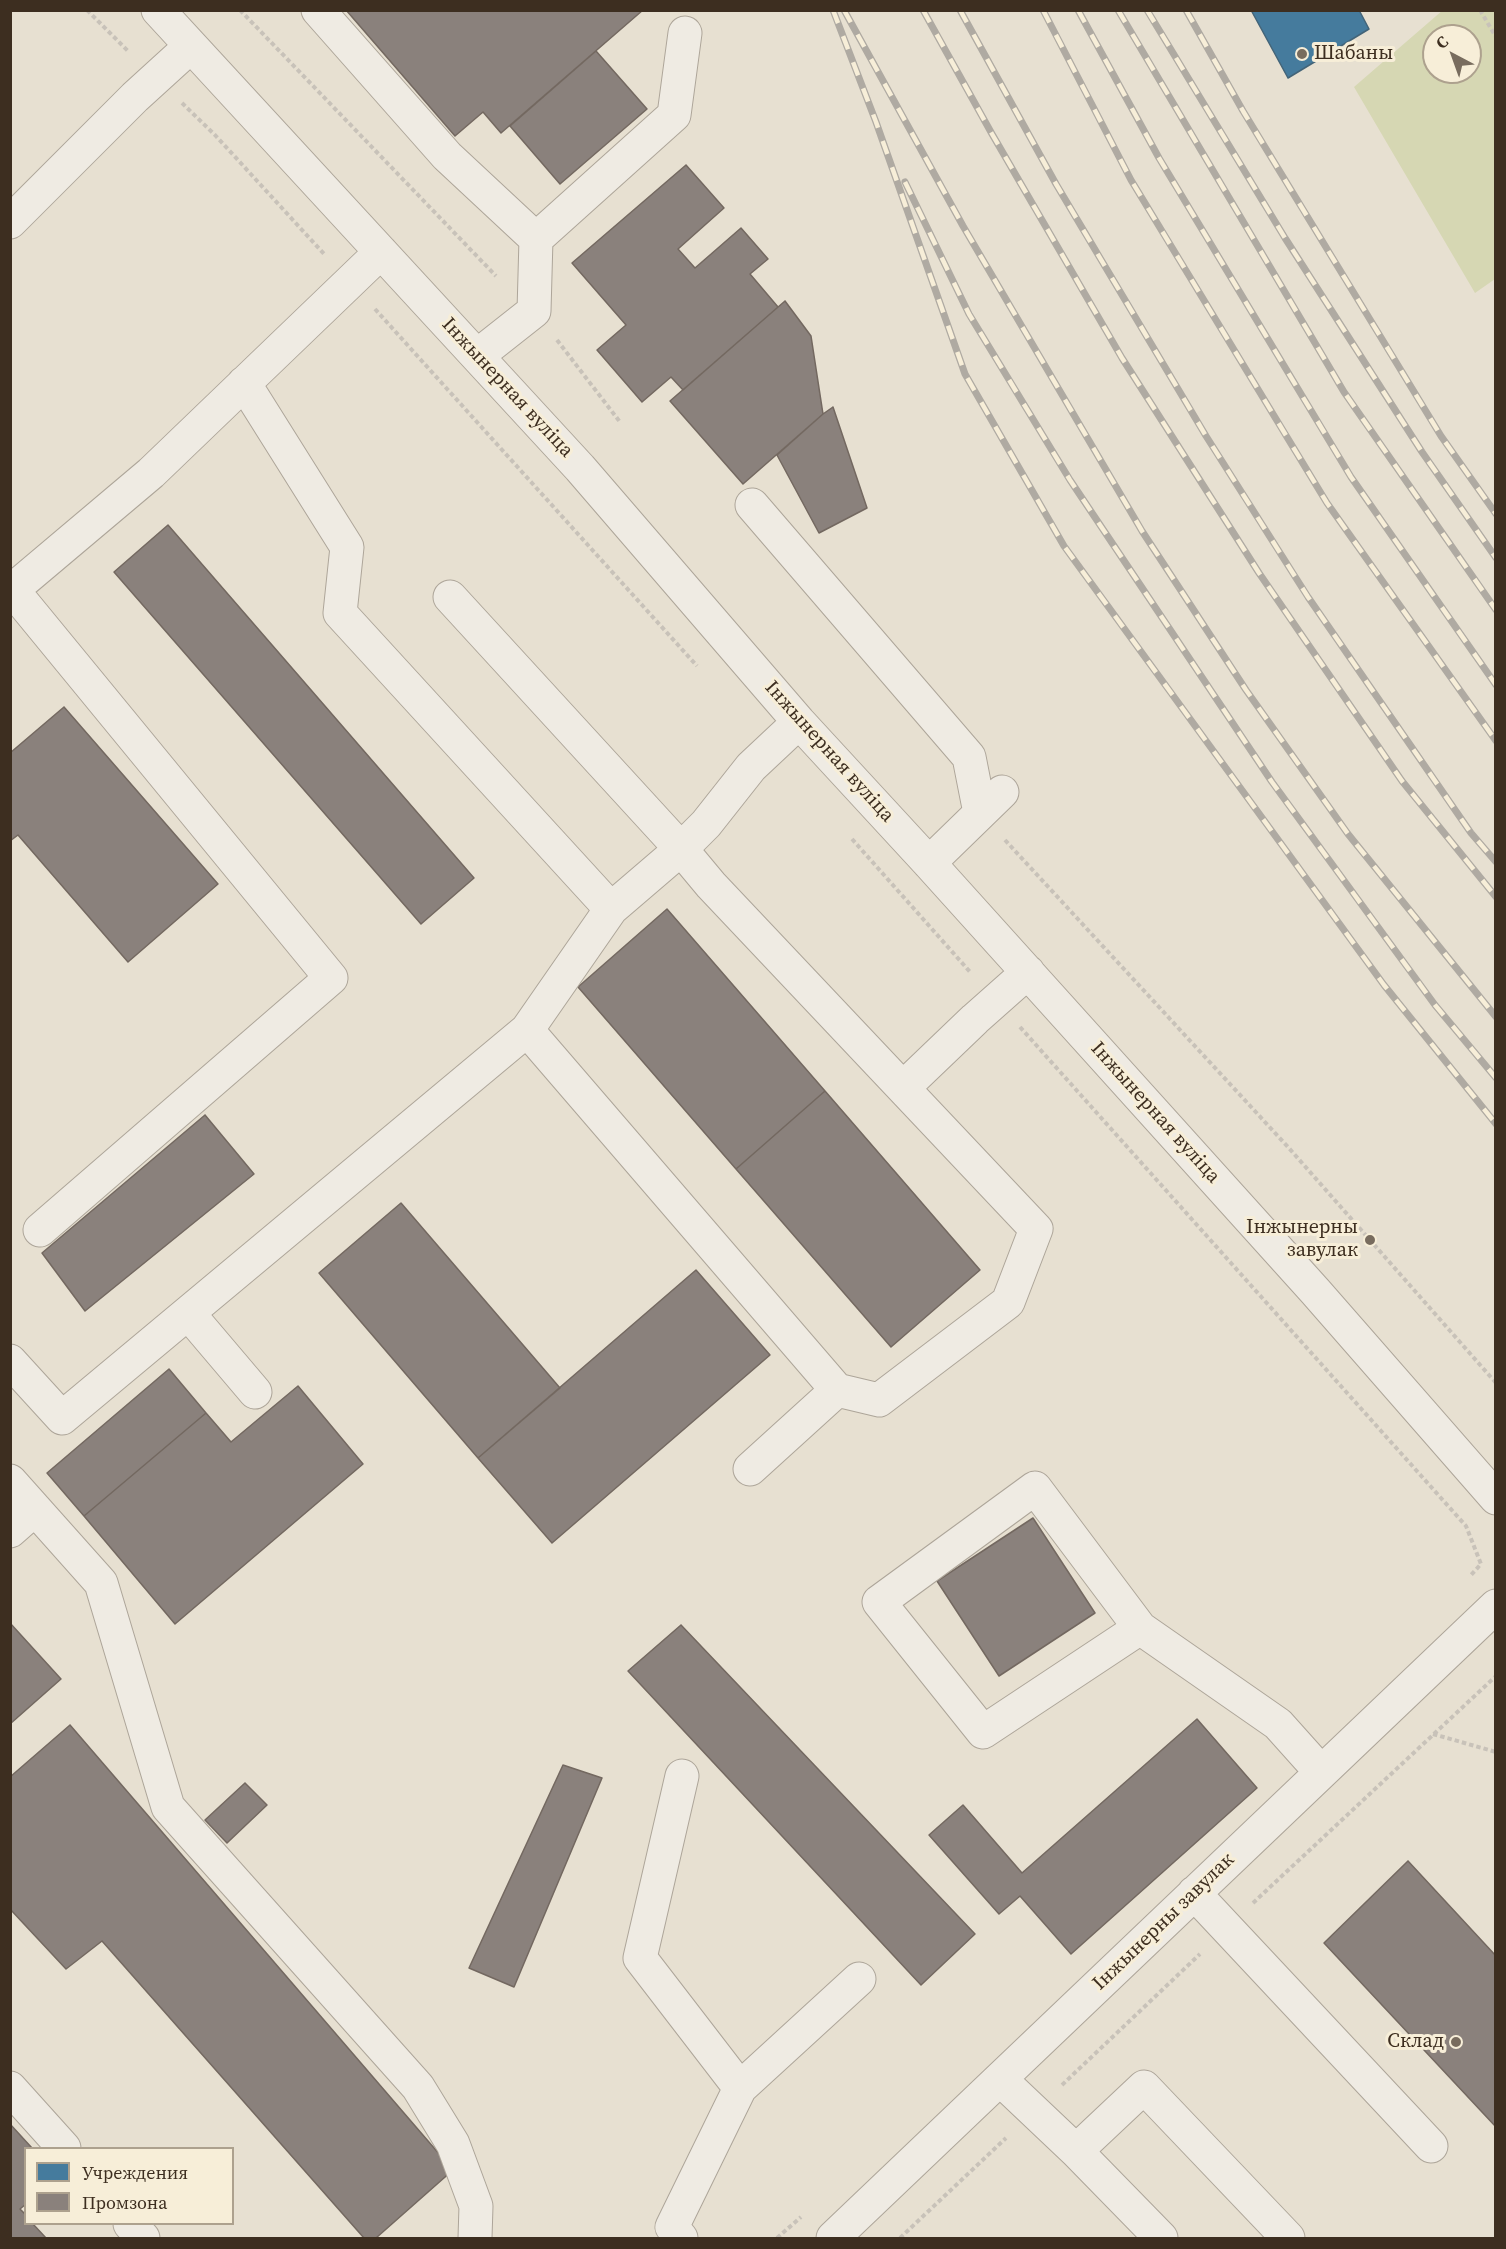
<!DOCTYPE html>
<html>
<head>
<meta charset="utf-8">
<style>
	body { margin:0 }
	#map { position:relative; width:1506px; height:2249px; overflow:hidden; background:#e7e0d1; font-family:"Source Serif 4",serif }
	canvas { display:block }
	.frame { position:absolute; inset:0; border:12px solid #3d2e20; pointer-events:none }
	.legend { position:absolute; left:24px; top:2147px; width:210px; height:78px; box-sizing:border-box; background:#f7eed8; border:2px solid #ada18e; margin:0; padding:8px 10px; list-style:none; font-size:18px; color:#3d2e20 }
	.legend li { display:flex; align-items:center; gap:12px; height:30px }
	.legend b { width:30px; border:2px solid #ada18e }
	.north { position:absolute; left:1422px; top:24px; width:60px; height:60px; box-sizing:border-box; background:#f7eed8; border:2px solid #ada18e; border-radius:50%; rotate:319deg; font-size:16px; font-weight:700; line-height:24px; text-align:center; color:#3d2e20 }
	.north::after { content:''; display:block; margin:auto; width:21px; height:27px; background:#786c5e; clip-path:polygon(50% 0,100% 100%,50% 72%,0 100%) }
</style>
</head>
<body>
<div id="map">
<canvas width="1506" height="2249"></canvas>
<div class="frame"></div>
<ul class="legend">
<li><b style="height:16px;background:#457b9d"></b>Учреждения</li>
<li><b style="height:16px;background:#8a817c"></b>Промзона</li>
</ul>
<div class="north">С</div>
</div>
<script>
const ctx = document.querySelector('canvas').getContext('2d');
ctx.lineJoin = 'round';
function fill(path, color) {
  ctx.fillStyle = color;
  ctx.fill(path, 'evenodd');
}
function shape(rows) {
  const path = new Path2D();
  for (const r of rows) {
    path.moveTo(r[0], r[1]);
    for (let i = 2; i < r.length; i += 2) path.lineTo(r[i], r[i + 1]);
  }
  return path;
}
function trace(path, color, width, dash) {
  ctx.strokeStyle = color;
  ctx.lineWidth = width;
  ctx.lineCap = dash ? 'butt' : 'round';
  ctx.setLineDash(dash || []);
  ctx.stroke(path);
}
function write(font, color, halo, rows, align = 'center') {
  ctx.font = font + ' "Source Serif 4",serif';
  ctx.lineWidth = 6;
  ctx.setLineDash([]);
  ctx.textBaseline = 'middle';
  ctx.strokeStyle = halo;
  ctx.fillStyle = color;
  for (const [text, x, y, turn = 0] of rows) {
    ctx.save();
    ctx.translate(x, y);
    ctx.rotate((+turn || 0) * Math.PI / 180);
    ctx.textAlign = isNaN(turn) ? turn : align;
    if (halo) ctx.strokeText(text, 0, 0);
    ctx.fillText(text, 0, 0);
    ctx.restore();
  }
}
fill(shape([
	[1443,10,1495,11,1495,279,1475,293,1354,87],
	[1434,36,1470,36,1470,72,1434,72]
]), '#d6d7b3');
const public = shape([
	[1251,10,1359,10,1369,29,1288,78,1251,10]
]);
fill(public, '#457b9d');
trace(public, '#436478', 1.5);
const industry = shape([
	[346,10,643,10,501,133,483,112,455,136,346,10],
	[596,51,647,109,560,184,510,126,596,51],
	[686,165,724,208,678,249,695,268,741,228,768,259,750,274,778,307,683,390,671,377,642,402,597,350,626,325,572,263,686,165],
	[785,301,811,336,823,414,743,484,670,401,785,301],
	[833,407,867,508,819,533,777,455,823,414,833,407],
	[168,525,474,878,421,924,114,572,168,525],
	[64,707,218,884,128,962,18,835,10,841,10,753,64,707],
	[667,909,825,1091,736,1169,578,987,667,909],
	[825,1091,980,1270,891,1347,736,1169,825,1091],
	[205,1115,254,1174,85,1311,42,1253,205,1115],
	[401,1203,560,1388,478,1458,319,1273,401,1203],
	[696,1270,770,1355,552,1543,478,1458,696,1270],
	[169,1369,206,1413,84,1516,47,1473,169,1369],
	[298,1386,363,1464,175,1624,84,1516,206,1413,231,1442,298,1386],
	[1033,1518,1095,1613,999,1676,937,1581,1033,1518],
	[10,1623,61,1679,10,1724,10,1623],
	[681,1625,975,1934,921,1985,628,1671,681,1625],
	[1197,1719,1257,1788,1071,1954,1020,1896,999,1914,929,1835,963,1805,1022,1873,1197,1719],
	[70,1725,453,2170,376,2238,364,2238,102,1941,66,1969,10,1909,10,1777,70,1725],
	[563,1765,602,1778,514,1987,469,1968,563,1765],
	[245,1783,267,1805,227,1843,205,1820,245,1783],
	[1408,1861,1496,1956,1496,2127,1324,1943,1408,1861],
	[10,2124,32,2148,26,2148,26,2204,20,2209,26,2215,26,2224,33,2224,46,2238,10,2238,10,2124]
]);
fill(industry, '#8a817c');
trace(industry, '#736860', 1.5);
const minor = shape([
	[158,10,580,468,799,722,929,863,1315,1291,1496,1498],
	[318,10,447,156,536,239],
	[10,222,135,97,191,46],
	[477,356,534,311,536,239,674,115,685,33],
	[244,383,347,547,340,613,611,909],
	[752,505,969,757,980,813],
	[799,722,751,767,706,824,681,849,711,885,1036,1229,1008,1302,879,1400,837,1390],
	[929,863,1002,792],
	[527,1030,837,1390,750,1469],
	[904,1087,975,1019,1028,972],
	[40,1230,331,978,24,604,11,591,151,473,381,252],
	[188,1313,255,1392],
	[10,1361,62,1418,527,1030,611,909,681,849,450,597],
	[10,1481,101,1583,168,1807,418,2087,453,2144,476,2206,475,2238],
	[10,1531,35,1509],
	[1140,1628,983,1732,879,1602,1035,1488,1140,1628,1278,1724,1321,1772],
	[682,1776,640,1958,740,2088],
	[1194,1893,1431,2146],
	[1000,2079,1076,2151,1144,2087,1288,2238],
	[10,2088,64,2148],
	[1076,2151,1161,2238],
	[130,2224,143,2238],
	[681,2238,672,2227,740,2088,859,1979],
	[833,2238,1496,1606]
]);
trace(minor, '#ada599', 35);
trace(shape([
	[87,10,129,52],
	[240,10,496,276],
	[1480,10,1496,37],
	[182,103,215,135,325,255],
	[375,309,697,666],
	[557,340,620,422],
	[852,839,971,973],
	[1005,840,1288,1147,1496,1383],
	[1020,1027,1466,1526,1481,1564,1471,1575],
	[1433,1734,1496,1752],
	[1253,1903,1496,1676],
	[1062,2085,1200,1954],
	[777,2238,801,2217],
	[900,2238,1006,2138]
]), '#c8c2b9', 4, [4.5, 3]);
trace(minor, '#efebe3', 33);
const rail = shape([
	[833,10,876,122,965,374,1064,546,1384,985,1496,1124],
	[844,10,963,226,1142,531,1246,690,1348,834,1496,1017],
	[923,10,992,134,1122,358,1259,573,1402,781,1496,897],
	[960,10,1056,184,1206,436,1308,597,1471,833,1496,862],
	[1043,10,1131,180,1327,503,1496,741],
	[1078,10,1159,158,1351,477,1496,685],
	[1118,10,1344,392,1496,610],
	[1147,10,1285,238,1422,452,1496,558],
	[1186,10,1243,111,1441,436,1496,514],
	[905,182,969,314,1070,480,1272,782,1435,1005,1496,1078]
]);
trace(rail, '#afaaa2', 7);
trace(rail, '#f7eed8', 4.5, [14]);
for (const [x, y, r, color] of [
	[1302,54,6,"#786c5e"],
	[1370,1240,6,"#786c5e"],
	[1456,2042,6,"#786c5e"]
]) {
  const dot = new Path2D();
  dot.arc(x, y, r, 0, 2 * Math.PI);
  ctx.fillStyle = color;
  ctx.fill(dot);
  trace(dot, '#f7eed8', 2);
}
write('20px', '#3d2e20', '#f7eed8', [
	["Шабаны",1314,54,"left"],
	["Інжынерны",1358,1228],
	["завулак",1358,1251],
	["Склад",1444,2042]
], 'right');
write('20px', '#3d2e20', '#f7eed8', [
	["Інжынерная вуліца",507,388,47],
	["Інжынерная вуліца",829,752,48],
	["Інжынерная вуліца",1155,1113,48],
	["Інжынерны завулак",1164,1922,-44]
]);
</script>
</body>
</html>
